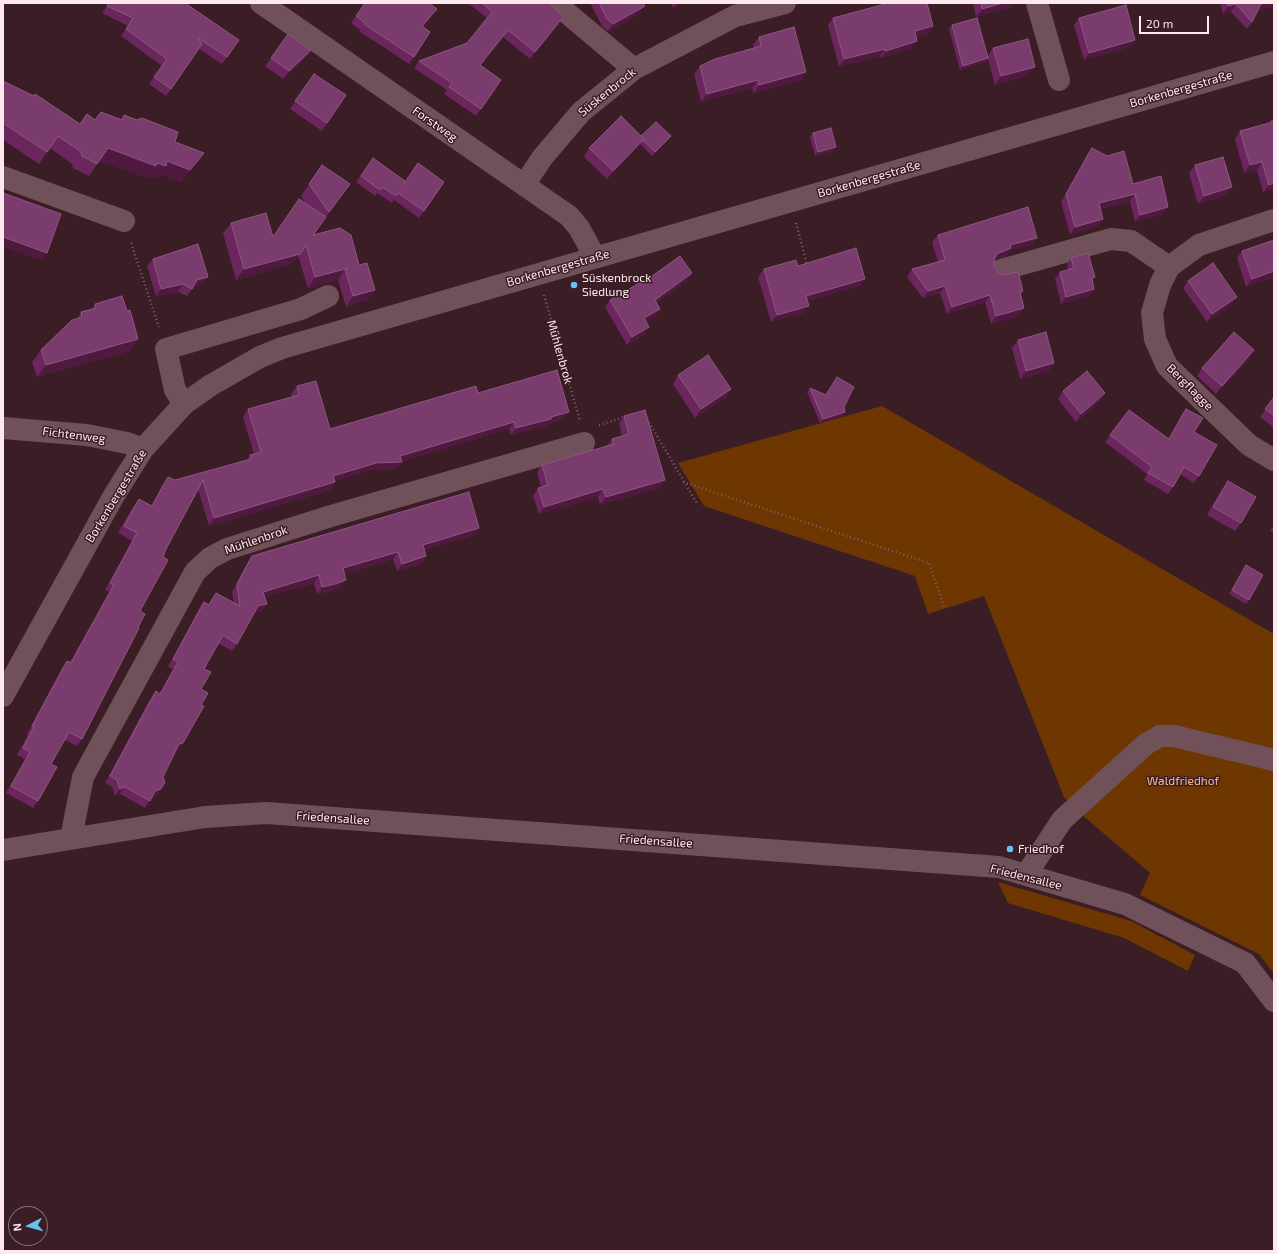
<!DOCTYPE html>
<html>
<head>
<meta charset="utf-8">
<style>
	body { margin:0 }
	#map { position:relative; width:1277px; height:1254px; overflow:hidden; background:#3a1d25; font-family:"Exo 2",sans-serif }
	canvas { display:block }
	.frame { position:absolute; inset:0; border:4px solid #fee9ee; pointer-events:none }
	.north { position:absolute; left:8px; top:1206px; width:40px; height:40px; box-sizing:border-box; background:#3a1d25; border:1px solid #886f75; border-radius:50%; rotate:264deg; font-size:11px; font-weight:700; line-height:16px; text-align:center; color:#fee9ee }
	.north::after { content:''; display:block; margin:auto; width:14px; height:18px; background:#67c4f0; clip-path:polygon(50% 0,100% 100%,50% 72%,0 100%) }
	.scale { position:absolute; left:1139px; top:16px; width:70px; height:18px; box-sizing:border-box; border:2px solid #fee9ee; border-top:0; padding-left:5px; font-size:12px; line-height:14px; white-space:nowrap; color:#fee9ee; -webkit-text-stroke:3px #3a1d25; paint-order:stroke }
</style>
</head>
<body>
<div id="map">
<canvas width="1277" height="1254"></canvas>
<div class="frame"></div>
<div class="north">N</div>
<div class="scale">20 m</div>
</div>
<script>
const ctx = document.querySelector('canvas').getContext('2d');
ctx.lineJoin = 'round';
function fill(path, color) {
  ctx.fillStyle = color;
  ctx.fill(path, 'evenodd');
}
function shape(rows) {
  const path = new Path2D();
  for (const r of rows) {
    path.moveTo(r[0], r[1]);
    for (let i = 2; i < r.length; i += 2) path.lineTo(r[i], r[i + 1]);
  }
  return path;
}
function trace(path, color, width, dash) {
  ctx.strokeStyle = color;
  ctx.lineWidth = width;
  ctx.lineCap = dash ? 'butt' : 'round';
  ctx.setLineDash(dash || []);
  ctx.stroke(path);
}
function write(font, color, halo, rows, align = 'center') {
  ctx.font = font + ' "Exo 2",sans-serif';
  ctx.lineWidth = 3;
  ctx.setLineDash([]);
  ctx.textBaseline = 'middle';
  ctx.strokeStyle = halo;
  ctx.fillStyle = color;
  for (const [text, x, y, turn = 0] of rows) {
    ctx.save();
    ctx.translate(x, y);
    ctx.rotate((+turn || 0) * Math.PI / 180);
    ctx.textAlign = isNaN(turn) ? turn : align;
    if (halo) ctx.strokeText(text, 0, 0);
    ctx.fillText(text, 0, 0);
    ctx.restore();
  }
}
fill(shape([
	[882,406,1274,634,1274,974,1259,954,1140,895,1150,873,1074,808,1064,797,984,596,928,614,915,576,704,506,678,463],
	[998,882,1131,921,1195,955,1188,971,1124,938,1008,903]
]), '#6e3702');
trace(shape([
	[796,223,807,265],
	[131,243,159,327],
	[544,295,580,421],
	[647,419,698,505],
	[599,425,625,417],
	[683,482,929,563,945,609]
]), '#7c6168', 2.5, [1, 3]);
trace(shape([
	[261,3,569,216,579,228,595,257],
	[555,3,634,69],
	[1037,3,1059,80],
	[3,177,124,221],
	[524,185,542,158,581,112,634,69,735,16,785,3],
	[1274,220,1199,245,1169,267,1160,285,1152,313,1155,339,1167,366,1249,445,1274,460],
	[1001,270,1111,239,1131,241,1169,267],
	[184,404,175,390,166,349,301,309,328,296],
	[3,428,87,435,127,443,143,449],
	[3,696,113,497,143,449,184,404,211,385,260,357,282,348,1274,62],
	[71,838,83,777,195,572,210,558,227,549,331,516,584,443],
	[3,850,205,817,266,813,999,867,1125,904,1245,963,1274,1001],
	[1026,875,1062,820,1146,744,1160,736,1174,736,1274,760]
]), '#715159', 22);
fill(shape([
	[109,3,239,40,222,64,199,49,166,96,149,84,162,66,121,36,128,26,102,13],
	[365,3,378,4,432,16,423,27,414,57,409,64,359,31,360,30,351,23],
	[468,3,549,3,559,23,530,59,503,37,481,65,501,80,476,116,444,94,447,90,414,68,419,61,467,43,487,18],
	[590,3,643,3,640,13,608,31,602,26],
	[671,3,683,3,673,8],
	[973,3,1014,3,1011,7,976,17],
	[1214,3,1274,3,1257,11,1252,22,1247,29,1231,12,1223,14,1220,3,1215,5],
	[833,18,928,34,916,37,912,48,881,58,880,56,839,67,828,25],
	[1079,18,1130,47,1084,60,1074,25],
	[952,25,988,56,993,48,1029,75,995,85,988,59,986,62,960,70,949,29],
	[759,37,806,72,801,80,754,93,752,88,701,102,694,74,700,66,754,48,753,45],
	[311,50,305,58,283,79,265,66,271,58],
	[314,74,346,95,322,131,290,109],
	[3,81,80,124,95,120,121,120,124,115,175,142,204,153,195,165,181,182,160,174,157,178,150,176,148,178,99,161,89,176,73,168,72,164,50,148,39,164,3,140],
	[1274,119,1274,189,1263,192,1257,170,1244,173,1235,139,1240,131,1269,123],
	[813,133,833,151,815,156,810,137],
	[641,136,668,140,652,156,640,144,607,179,584,157,589,148],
	[1092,148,1133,184,1163,214,1135,222,1130,201,1100,209,1098,226,1070,234,1061,202,1087,155],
	[373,158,405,181,444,182,419,218,394,200,392,203,377,193,375,196,356,182],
	[322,165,350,184,313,235,359,265,375,290,367,300,346,307,338,280,308,288,298,256,292,264,236,280,223,233,231,223,273,237,306,204,301,196],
	[1195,165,1226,195,1198,204,1189,173],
	[938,235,1037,238,1031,245,1009,251,1006,256,994,260,994,266,998,272,1023,291,1021,295,1024,308,1019,316,991,324,985,302,947,314,940,293,923,298,907,277,912,269,938,262,932,242],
	[1242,251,1274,277,1246,287,1237,258],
	[1071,258,1092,281,1094,289,1089,296,1061,304,1055,279,1060,272,1068,270,1067,265],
	[153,259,208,277,202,284,193,287,187,296,178,292,156,296,147,266],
	[798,266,860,286,807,301,803,313,771,322,758,277,764,269],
	[687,281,656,303,660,309,655,316,646,322,644,335,627,345,605,307,610,300],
	[1188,281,1232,304,1207,322,1183,288],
	[95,304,127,311,138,339,130,351,37,377,32,362,41,350,77,319,81,312,92,309],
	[1018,340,1049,371,1020,379,1012,348],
	[1249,359,1216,394,1197,376,1202,368],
	[678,375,731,389,725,398,695,418,673,384],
	[837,377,844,407,842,416,820,423,807,392,810,388,825,395],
	[297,386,330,429,478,393,564,419,548,424,546,426,511,435,509,429,402,461,397,469,371,470,335,481,330,490,209,526,198,489,166,549,140,611,138,627,82,739,77,746,65,740,51,764,38,801,33,808,6,793,25,759,17,755,28,735,27,734,62,668,67,661,70,662,109,592,105,590,132,541,118,533,133,507,139,499,151,506,163,484,168,477,175,480,247,460,250,455,254,454,243,417,248,409,292,397,291,394],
	[1063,391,1105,393,1100,401,1076,422,1058,399],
	[1274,397,1274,428,1260,417],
	[1186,409,1194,432,1199,476,1194,483,1180,474,1173,487,1168,494,1144,480,1147,474,1105,442,1110,435,1168,439,1181,416],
	[624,416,665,480,660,488,600,505,598,497,539,514,533,496,538,488,541,487,537,472,542,465,607,446,612,439,622,436,619,423],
	[1228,481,1241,523,1235,531,1207,515,1222,489],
	[1274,525,1274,533,1270,531],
	[474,535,424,550,426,556,421,564,397,571,393,559,345,574,341,587,329,591,317,594,314,583,265,597,267,604,262,611,254,613,237,644,232,651,218,643,204,669,201,689,201,705,183,743,178,750,176,751,163,777,161,789,156,796,151,798,145,808,120,794,115,796,112,787,105,783,150,699,156,691,160,694,173,669,168,667,199,609,204,602,208,605,216,593,234,603,232,592,247,564,252,556],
	[1246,565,1249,600,1246,604,1229,594]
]), '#6a265d');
fill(shape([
	[677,3,683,3,673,8],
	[1003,3,1014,3,1011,7,976,17,982,9],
	[1265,3,1274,3,1274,6,1256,12,1261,4],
	[1236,4,1231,12,1223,14,1228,6],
	[645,6,640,13,608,31,613,24],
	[437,9,432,16,418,33,422,26],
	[564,16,559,23,530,59,535,52],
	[933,26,928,34,909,38,915,31],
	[508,30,503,37,475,72,480,65],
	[1135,40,1130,47,1084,60,1089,53],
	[917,41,912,48,881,58,886,51],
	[885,49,880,56,839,67,844,59],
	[311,50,305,58,283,79,289,71],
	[988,58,986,62,960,70,963,66],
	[1035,67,1029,75,995,85,1001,76],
	[806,72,801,80,754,93,759,85],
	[758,80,752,88,701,102,707,94],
	[671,136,668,140,652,156,655,152],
	[644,139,638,147,607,179,613,171],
	[836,147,833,151,815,156,818,152],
	[108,148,157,163,204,153,195,165,181,182,160,174,157,178,150,176,148,178,99,161],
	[1262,162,1257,170,1244,173,1250,165],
	[1274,183,1274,189,1263,192,1269,185],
	[1232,187,1226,195,1198,204,1204,196],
	[1135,194,1130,201,1094,210,1099,203],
	[1168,207,1163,214,1135,222,1140,215],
	[1103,219,1098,226,1070,234,1075,227],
	[3,237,47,253,42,261,3,247],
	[1037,238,1031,245,1009,251,1006,256,992,261,997,254,1010,245],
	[306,245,292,264,236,280,244,269],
	[345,269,338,280,308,288,315,277],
	[1274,271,1274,277,1246,287,1252,279],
	[692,273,687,281,650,307,655,300],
	[208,277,202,284,191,288,197,280],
	[865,279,860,286,801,303,806,296],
	[183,284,178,292,156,296,161,289],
	[945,286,940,293,923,298,928,291],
	[1094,289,1089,296,1061,304,1066,297],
	[375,290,367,300,346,307,353,296],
	[990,295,985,302,947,314,952,307],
	[1237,297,1232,304,1207,322,1212,314],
	[809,306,803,313,771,322,777,315],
	[1024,308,1019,316,991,324,996,316],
	[660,309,655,316,639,326,644,318],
	[649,327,644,335,627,345,632,337],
	[138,339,130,351,37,377,46,365],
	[1254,350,1249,359,1216,394,1222,386],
	[1054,363,1049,371,1020,379,1026,371],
	[731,389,725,398,695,418,701,409],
	[1105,393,1100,401,1076,422,1081,414],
	[569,412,564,419,548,424,546,426,511,435,516,428],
	[845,412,842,416,820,423,823,419],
	[514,422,509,429,401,462,402,462,397,469,371,470,328,483,333,476],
	[665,480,660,488,600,505,606,497],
	[335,482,330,490,209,526,214,518],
	[603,489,598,497,539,514,544,507],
	[479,528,474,535,417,552,423,545],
	[398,552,393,559,338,576,343,568],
	[426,556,421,564,397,571,402,564],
	[319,575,314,583,258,599,263,592],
	[346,580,341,587,317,594,322,587],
	[267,604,262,611,253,613,258,606],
	[183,743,178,750,174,752,179,744],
	[125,787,120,794,115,796,120,789],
	[161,789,156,796,150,798,155,791]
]), '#501940');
const building = shape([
	[109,3,185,3,239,40,227,57,198,38,202,44,171,89,154,77,167,59,126,29,133,18,107,6,109,3],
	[365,3,376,3,378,4,378,3,429,3,437,9,422,26,430,32,414,57,364,24,365,23,356,16,365,3],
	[482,3,549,3,564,16,535,52,508,30,480,65,501,80,481,109,449,87,452,83,419,61,467,43,492,12,482,3],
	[599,3,643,3,645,6,613,24,607,19,599,3],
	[889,3,927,3,933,26,915,31,917,41,886,51,885,49,844,59,833,18,889,3],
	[981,3,1003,3,982,9,981,3],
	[1227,3,1265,3,1261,4,1252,22,1236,4,1228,6,1227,3],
	[1126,5,1135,40,1089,53,1079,18,1126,5],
	[977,18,988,58,963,66,952,25,977,18],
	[794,27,806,72,759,85,758,80,707,94,700,66,715,59,761,46,759,37,794,27],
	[288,34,311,50,289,71,271,58,288,34],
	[1028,39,1035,67,1001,76,993,48,1028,39],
	[314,74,346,95,327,123,295,101,314,74],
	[3,81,34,96,35,94,80,124,87,114,95,120,101,112,122,120,124,115,137,120,142,118,178,132,175,142,204,153,190,170,167,161,166,166,157,163,156,166,108,148,97,164,82,156,81,152,58,136,47,152,3,123,3,81],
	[621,116,644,139,613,171,589,148,621,116],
	[1274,119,1274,183,1269,185,1262,162,1250,165,1240,131,1269,123,1274,119],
	[656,122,671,136,655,152,643,140,644,139,641,136,656,122],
	[831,128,836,147,818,152,813,133,831,128],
	[1092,148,1107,156,1124,151,1133,184,1161,176,1168,207,1140,215,1135,194,1099,203,1103,219,1075,227,1066,194,1092,148],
	[1223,157,1232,187,1204,196,1195,165,1223,157],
	[373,158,405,181,403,185,418,163,444,182,424,211,398,193,396,196,382,187,380,190,361,176,373,158],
	[322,165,350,184,329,212,309,184,322,165],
	[3,193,61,214,47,253,3,237,3,193],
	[299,199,326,217,313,235,340,228,351,235,359,265,367,263,375,290,353,296,345,269,349,268,315,277,306,245,300,254,244,269,231,223,266,213,273,237,299,199],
	[1028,207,1037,238,1010,245,1011,248,997,254,994,260,994,266,998,272,1003,275,1018,272,1023,291,1020,292,1024,308,996,316,990,295,952,307,945,286,928,291,912,269,945,260,938,235,1028,207],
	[1274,240,1274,271,1252,279,1242,251,1274,240],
	[198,244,208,277,197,280,192,289,183,284,161,289,153,259,198,244],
	[856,248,865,279,806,296,809,306,777,315,764,269,796,260,798,266,856,248],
	[1088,253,1095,277,1092,278,1094,289,1066,297,1060,272,1074,268,1071,258,1088,253],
	[680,256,692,273,655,300,660,309,644,318,649,327,632,337,610,300,655,274,680,256],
	[1213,263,1237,297,1212,314,1188,281,1213,263],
	[122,296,127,311,130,310,138,339,46,365,41,350,72,320,82,317,81,312,96,308,95,304,122,296],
	[1046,332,1054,363,1026,371,1018,340,1046,332],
	[1234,332,1254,350,1222,386,1202,368,1234,332],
	[708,355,731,389,701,409,678,375,708,355],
	[557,370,569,412,551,417,551,419,516,428,514,422,400,456,402,462,376,463,333,476,335,482,214,518,203,480,166,549,163,557,168,560,140,611,145,614,138,627,139,628,82,739,69,732,51,764,57,767,38,801,11,786,30,752,23,748,34,727,32,726,67,661,71,663,114,585,110,583,137,533,124,526,139,499,152,506,168,477,175,480,251,459,250,455,261,452,248,409,299,395,297,386,316,381,330,429,476,386,478,393,557,370],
	[1087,371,1105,393,1081,414,1063,391,1087,371],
	[837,377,854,387,844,407,845,412,823,419,810,388,826,395,837,377],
	[1274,397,1274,415,1265,409,1274,397],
	[1186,409,1203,418,1194,432,1217,445,1199,476,1184,467,1173,487,1148,473,1152,467,1110,435,1129,410,1169,439,1186,409],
	[645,410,665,480,606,497,603,489,544,507,538,488,548,485,542,465,614,444,612,439,629,434,624,416,645,410],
	[1228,481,1256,497,1241,523,1213,507,1228,481],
	[469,492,479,528,423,545,426,556,402,564,398,552,343,568,346,580,335,584,322,587,319,575,263,592,267,604,258,606,237,644,223,635,204,669,211,672,201,689,208,693,201,705,204,706,183,743,179,744,163,777,165,782,161,789,155,791,150,801,125,787,120,789,117,780,110,776,156,691,160,694,178,662,173,659,204,602,209,605,216,593,240,606,237,584,252,556,469,492],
	[1246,565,1263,575,1249,600,1232,590,1246,565]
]);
fill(building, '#7a3b6d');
trace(building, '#8f5681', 1);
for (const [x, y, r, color] of [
	[574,285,4,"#67c4f0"],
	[1010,849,4,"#67c4f0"]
]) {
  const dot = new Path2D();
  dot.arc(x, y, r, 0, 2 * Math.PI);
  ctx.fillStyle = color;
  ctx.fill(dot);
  trace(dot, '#3a1d25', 1.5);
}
write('12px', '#fee9ee', '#3a1d25', [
	["Borkenbergestraße",1181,89,-16],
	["Süskenbrock",607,92,-39],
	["Forstweg",435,124,35],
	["Borkenbergestraße",869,179,-16],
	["Borkenbergestraße",558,268,-16],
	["Mühlenbrok",560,352,74],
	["Bergflagge",1190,387,45],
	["Fichtenweg",74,435,7],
	["Borkenbergestraße",116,496,-59],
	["Mühlenbrok",256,540,-19],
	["Friedensallee",333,818,4],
	["Friedensallee",656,841,4],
	["Friedensallee",1026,877,14]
]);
write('12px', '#fee9ee', '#3a1d25', [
	["Süskenbrock",582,278],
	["Siedlung",582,292],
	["Friedhof",1018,849]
], 'left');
write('12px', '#faba8f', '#3a1d25', [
	["Waldfriedhof",1183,781]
]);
</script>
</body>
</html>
